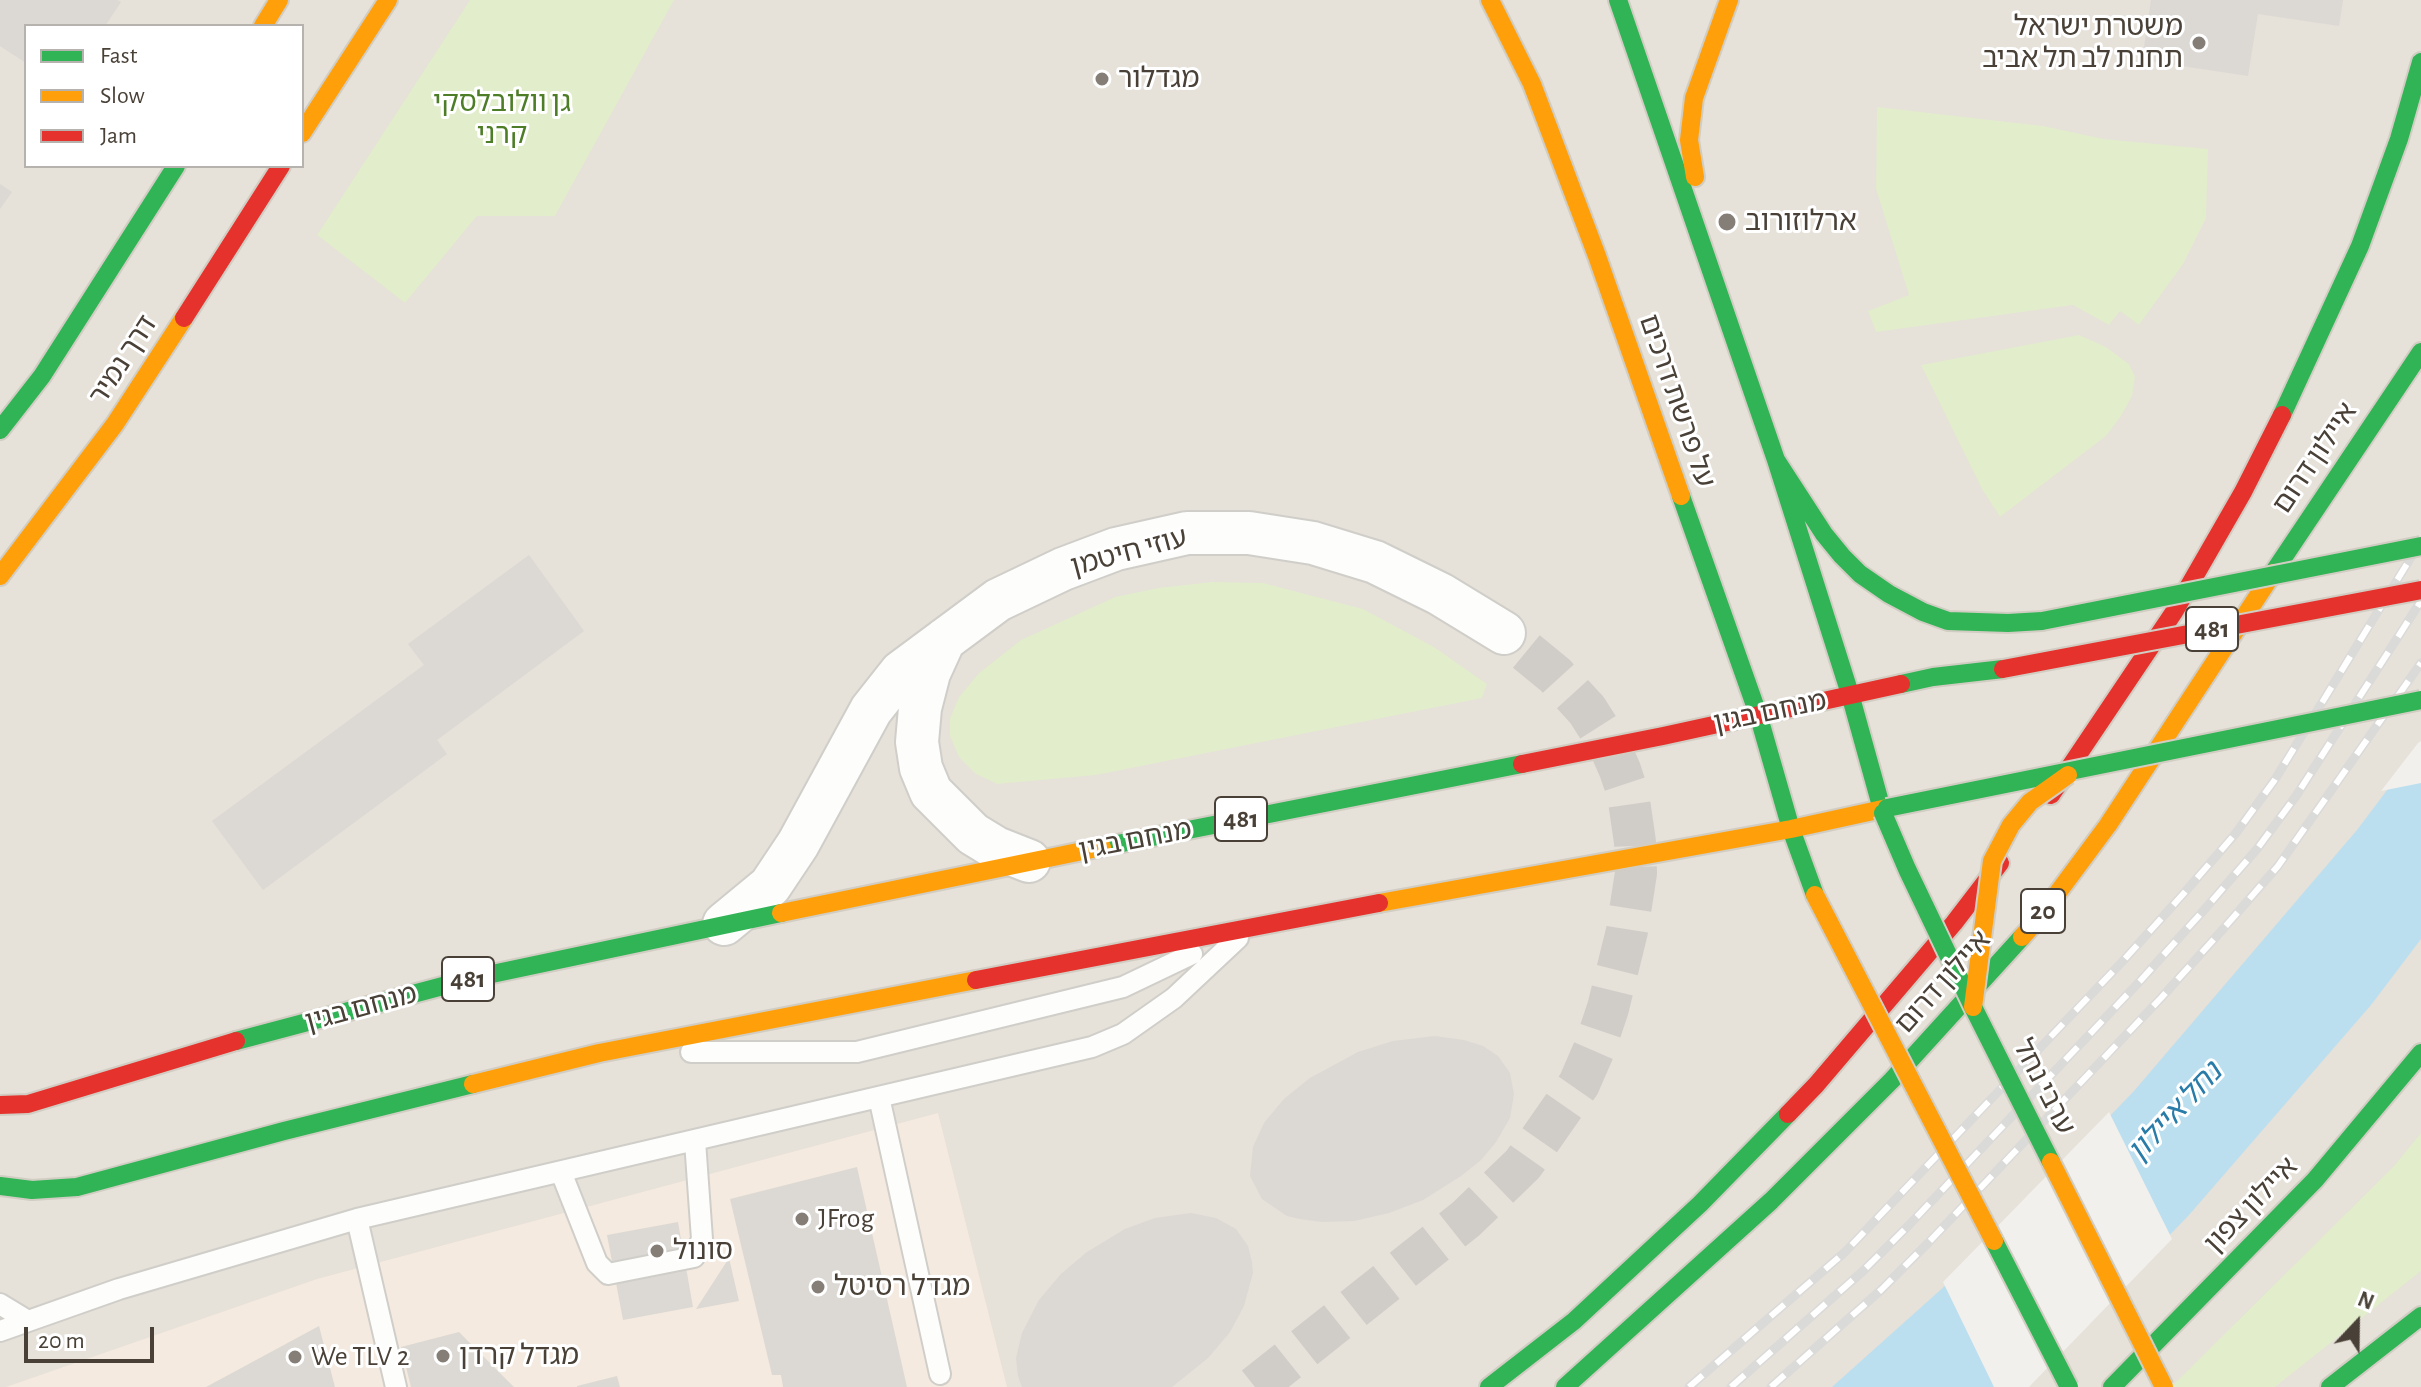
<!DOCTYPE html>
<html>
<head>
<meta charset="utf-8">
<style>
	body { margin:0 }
	#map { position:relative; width:2421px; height:1387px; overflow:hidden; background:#f2f0ec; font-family:"Alegreya Sans",sans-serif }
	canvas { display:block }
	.legend { position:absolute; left:24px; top:24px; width:280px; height:144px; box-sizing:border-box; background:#fff; border:2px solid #b6b3af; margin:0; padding:10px 14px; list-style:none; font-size:24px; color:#494137 }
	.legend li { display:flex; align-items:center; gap:16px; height:40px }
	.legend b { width:40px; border:2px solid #b6b3af }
	.north { position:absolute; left:2317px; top:1283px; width:80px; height:80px; -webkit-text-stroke:6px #fff; paint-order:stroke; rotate:22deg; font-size:22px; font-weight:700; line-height:32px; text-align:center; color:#494137 }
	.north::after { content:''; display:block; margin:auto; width:28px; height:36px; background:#494137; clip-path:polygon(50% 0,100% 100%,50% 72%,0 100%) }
	.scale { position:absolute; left:24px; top:1327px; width:130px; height:36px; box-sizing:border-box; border:4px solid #494137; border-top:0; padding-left:10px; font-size:24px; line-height:28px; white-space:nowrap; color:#494137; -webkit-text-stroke:6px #fff; paint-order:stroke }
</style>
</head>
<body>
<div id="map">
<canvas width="2421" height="1387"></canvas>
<ul class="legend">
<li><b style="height:10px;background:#30b455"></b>Fast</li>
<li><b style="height:10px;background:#ff9f0a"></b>Slow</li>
<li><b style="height:10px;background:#e5322d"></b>Jam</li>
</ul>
<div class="north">N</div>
<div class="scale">20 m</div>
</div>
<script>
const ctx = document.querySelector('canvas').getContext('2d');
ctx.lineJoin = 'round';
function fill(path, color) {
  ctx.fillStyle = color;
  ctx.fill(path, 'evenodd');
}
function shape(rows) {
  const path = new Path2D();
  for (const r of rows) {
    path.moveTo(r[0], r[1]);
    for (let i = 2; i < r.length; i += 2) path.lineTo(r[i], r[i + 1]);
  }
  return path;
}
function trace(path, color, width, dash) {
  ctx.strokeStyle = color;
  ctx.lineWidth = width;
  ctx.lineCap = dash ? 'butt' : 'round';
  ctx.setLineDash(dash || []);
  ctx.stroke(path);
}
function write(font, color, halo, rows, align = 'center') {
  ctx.font = font + ' "Alegreya Sans","Noto Sans Hebrew",sans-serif';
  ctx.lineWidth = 6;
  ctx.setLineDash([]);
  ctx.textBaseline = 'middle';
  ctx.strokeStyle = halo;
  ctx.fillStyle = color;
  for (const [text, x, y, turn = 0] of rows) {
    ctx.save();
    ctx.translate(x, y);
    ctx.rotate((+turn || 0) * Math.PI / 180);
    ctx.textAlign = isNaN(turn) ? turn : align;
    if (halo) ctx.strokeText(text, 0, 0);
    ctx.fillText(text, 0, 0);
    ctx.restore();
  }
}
fill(shape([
	[0,0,2421,0,2421,1387,0,1387],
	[26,26,302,26,302,166,26,166]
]), '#e6e1d9');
fill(shape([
	[938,1113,1007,1387,6,1387,317,1279]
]), '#f5eadf');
fill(shape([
	[470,0,674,0,555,216,477,216,405,303,317,235],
	[1877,107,2043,126,2104,139,2208,149,2206,218,2183,264,2139,325,2120,311,2109,325,2073,305,1876,332,1868,311,1909,295,1876,189],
	[2079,335,2106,347,2129,364,2135,377,2132,396,2121,416,2106,436,2000,517,1982,489,1921,365],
	[1212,582,1263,583,1363,609,1434,647,1487,684,1482,698,1096,775,997,784,976,774,959,757,950,736,950,718,959,697,979,673,1021,640,1115,597,1158,588],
	[2421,1133,2421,1271,2275,1387,2171,1387,2393,1167]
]), '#e2edcc');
fill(shape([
	[2421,745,2421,939,2371,1005,2189,1215,2023,1387,1832,1387,1956,1276,2134,1091,2357,830]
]), '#bcdff0');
fill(shape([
	[2421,741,2421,783,2381,791,2418,743],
	[2109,1112,2172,1239,2029,1387,1994,1387,1943,1282]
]), '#f2f0ec');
fill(shape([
	[0,0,117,0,121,2,105,26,26,26,26,63,0,46],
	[2151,0,2343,0,2339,26,2258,14,2248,76,2142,60],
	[0,184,12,192,0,209],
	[529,555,584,631,437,740,447,754,263,890,212,821,424,665,408,644],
	[1435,1036,1464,1040,1483,1046,1498,1056,1510,1073,1514,1094,1510,1118,1496,1142,1481,1160,1461,1176,1423,1200,1389,1213,1354,1221,1322,1222,1300,1219,1287,1216,1262,1199,1250,1176,1253,1147,1264,1123,1284,1099,1310,1078,1358,1052,1393,1041],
	[857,1167,907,1387,783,1387,781,1375,772,1375,730,1199],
	[1191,1213,1216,1218,1236,1229,1248,1246,1252,1262,1253,1273,1244,1306,1230,1332,1208,1358,1172,1387,1022,1387,1018,1376,1016,1358,1022,1333,1039,1300,1061,1274,1087,1252,1125,1229,1155,1218],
	[678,1222,693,1307,623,1320,607,1235],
	[729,1258,739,1301,696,1309],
	[319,1326,335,1387,206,1387],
	[459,1332,514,1387,411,1387,401,1347],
	[617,1376,620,1387,577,1387,577,1386]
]), '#dcd9d4');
trace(shape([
	[1255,1387,1466,1219,1523,1164,1579,1084,1595,1047,1608,1008,1627,931,1636,873,1635,842,1628,794,1620,770,1608,743,1587,710,1555,675,1504,633]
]), '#d0cdc8', 42, [42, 21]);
const lane = shape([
	[691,1052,857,1052,1123,987,1192,954],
	[879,1097,940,1374],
	[561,1172,597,1263,608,1274,694,1257,702,1239,695,1141],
	[357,1219,396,1387],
	[0,1304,28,1321],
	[0,1331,119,1289,357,1219,1092,1047,1123,1034,1174,998,1238,938]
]);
const street = shape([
	[944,640,929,673,920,708,917,742,921,768,931,792,973,834,996,848,1029,861],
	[724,924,770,886,798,844,871,710,901,672,998,600,1063,569,1116,549,1187,533,1249,533,1313,543,1375,562,1440,594,1504,633]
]);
const fast = shape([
	[1618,0,1776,460,1850,694,1883,813],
	[2282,415,2360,246,2399,139,2421,62],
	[0,430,42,376,176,166],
	[1776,460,1824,534,1842,556,1860,574,1889,594,1923,612,1948,621,2008,623,2042,621],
	[1681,496,1758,714,1791,829,1815,895],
	[2273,573,2421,352],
	[1901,684,1933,677,2003,669],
	[1102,847,1522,764],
	[236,1041,473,978,781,913],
	[0,1186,32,1190,77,1187,284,1131,473,1084],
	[1489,1387,1574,1321,1700,1204,1788,1114],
	[1565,1387,1771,1201,1892,1080,2022,937],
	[2112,1387,2315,1180,2421,1053],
	[2330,1387,2421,1316]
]);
const slow = shape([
	[1490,0,1532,84,1597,256,1681,496],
	[263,26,279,0],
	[302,133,388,0],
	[1695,177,1689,140,1694,98,1729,0],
	[0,576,115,424,184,318],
	[1379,903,1791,829,1887,808],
	[781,913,1102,847],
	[2022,937,2039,918,2108,825,2273,573],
	[473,1084,599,1053,976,980]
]);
const jam = shape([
	[184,318,281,166],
	[1522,764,1663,736,1901,684],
	[2051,795,2174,612,2243,492,2282,415],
	[976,980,1379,903],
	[0,1105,28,1104,236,1041],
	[1788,1114,1816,1085,1954,923,2000,863]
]);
trace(lane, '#d0cec9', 24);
trace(street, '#d0cec9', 46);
trace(fast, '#d2cdc3', 22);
trace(slow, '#d2cdc3', 22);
trace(jam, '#d2cdc3', 22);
trace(lane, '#fdfdfc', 20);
trace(street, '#fdfdfc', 42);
trace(fast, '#30b455', 18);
trace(slow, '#ff9f0a', 18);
trace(jam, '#e5322d', 18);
const rail = shape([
	[1689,1387,1845,1252,2122,962,2185,892,2236,833,2274,781,2421,541],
	[1731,1387,1863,1271,1909,1225,2141,980,2204,910,2257,849,2296,796,2421,601],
	[1771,1387,1881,1290,1928,1243,2161,998,2224,928,2278,866,2421,663]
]);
trace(rail, '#dadad9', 9);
trace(rail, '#fff', 6, [18]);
const fastBridge = shape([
	[2042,621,2421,546],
	[1887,808,2421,700],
	[1883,813,1907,869,1973,1007,2051,1162],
	[1994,1241,2069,1387]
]);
const slowBridge = shape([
	[1815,895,1994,1241],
	[1973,1007,1992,861,2011,825,2030,802,2068,775],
	[2051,1162,2164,1387]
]);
const jamBridge = shape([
	[2003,669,2421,590]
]);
trace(fastBridge, '#d2cdc3', 22, []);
trace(slowBridge, '#d2cdc3', 22, []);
trace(jamBridge, '#d2cdc3', 22, []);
trace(fastBridge, '#30b455', 18);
trace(slowBridge, '#ff9f0a', 18);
trace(jamBridge, '#e5322d', 18);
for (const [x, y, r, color] of [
	[2199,43,8,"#847e76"],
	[1102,79,8,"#847e76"],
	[1727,222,10,"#847e76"],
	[802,1219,8,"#847e76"],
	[657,1251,8,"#847e76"],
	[818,1287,8,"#847e76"],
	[443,1356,8,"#847e76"],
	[295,1357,8,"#847e76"]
]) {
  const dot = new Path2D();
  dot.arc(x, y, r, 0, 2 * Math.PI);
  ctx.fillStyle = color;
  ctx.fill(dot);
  trace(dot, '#fff', 3);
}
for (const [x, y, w] of [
	[2212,629,52],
	[1241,819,52],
	[2043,911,44],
	[468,979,52]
]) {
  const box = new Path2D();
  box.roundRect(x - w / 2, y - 22, w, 44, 6);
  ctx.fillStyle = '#fff';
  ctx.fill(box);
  trace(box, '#494137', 2);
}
write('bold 26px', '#494137', null, [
	["481",2212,629],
	["481",1241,819],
	["20",2043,911],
	["481",468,979]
]);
write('28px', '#494137', '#fff', [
	["משטרת ישראל",2183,27,"right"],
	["תחנת לב תל אביב",2183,59,"right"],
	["מגדלור",1118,79],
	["ארלוזורוב",1745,222],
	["JFrog",818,1219],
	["סונול",673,1251],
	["מגדל רסיטל",834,1287],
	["מגדל קרדן",459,1356],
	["We TLV 2",311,1357]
], 'left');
write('28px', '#4e7d28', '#fff', [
	["גן וולובלסקי",502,103],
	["קרני",502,135]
]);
write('28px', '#494137', '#fff', [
	["דרך נמיר",123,360,-57],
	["על פרשת דרכים",1677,401,71],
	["איילון דרום",2315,458,-56],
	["עוזי חיטמן",1129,552,-15],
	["מנחם בגין",1770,712,-12],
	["מנחם בגין",1135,840,-11],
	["איילון דרום",1943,982,-48],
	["מנחם בגין",361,1008,-15],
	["ערבי נחל",2044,1087,63],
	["איילון צפון",2251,1205,-46]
]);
write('italic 30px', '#297ba8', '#fff', [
	["נחל איילון",2175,1112,-47]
]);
</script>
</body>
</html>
